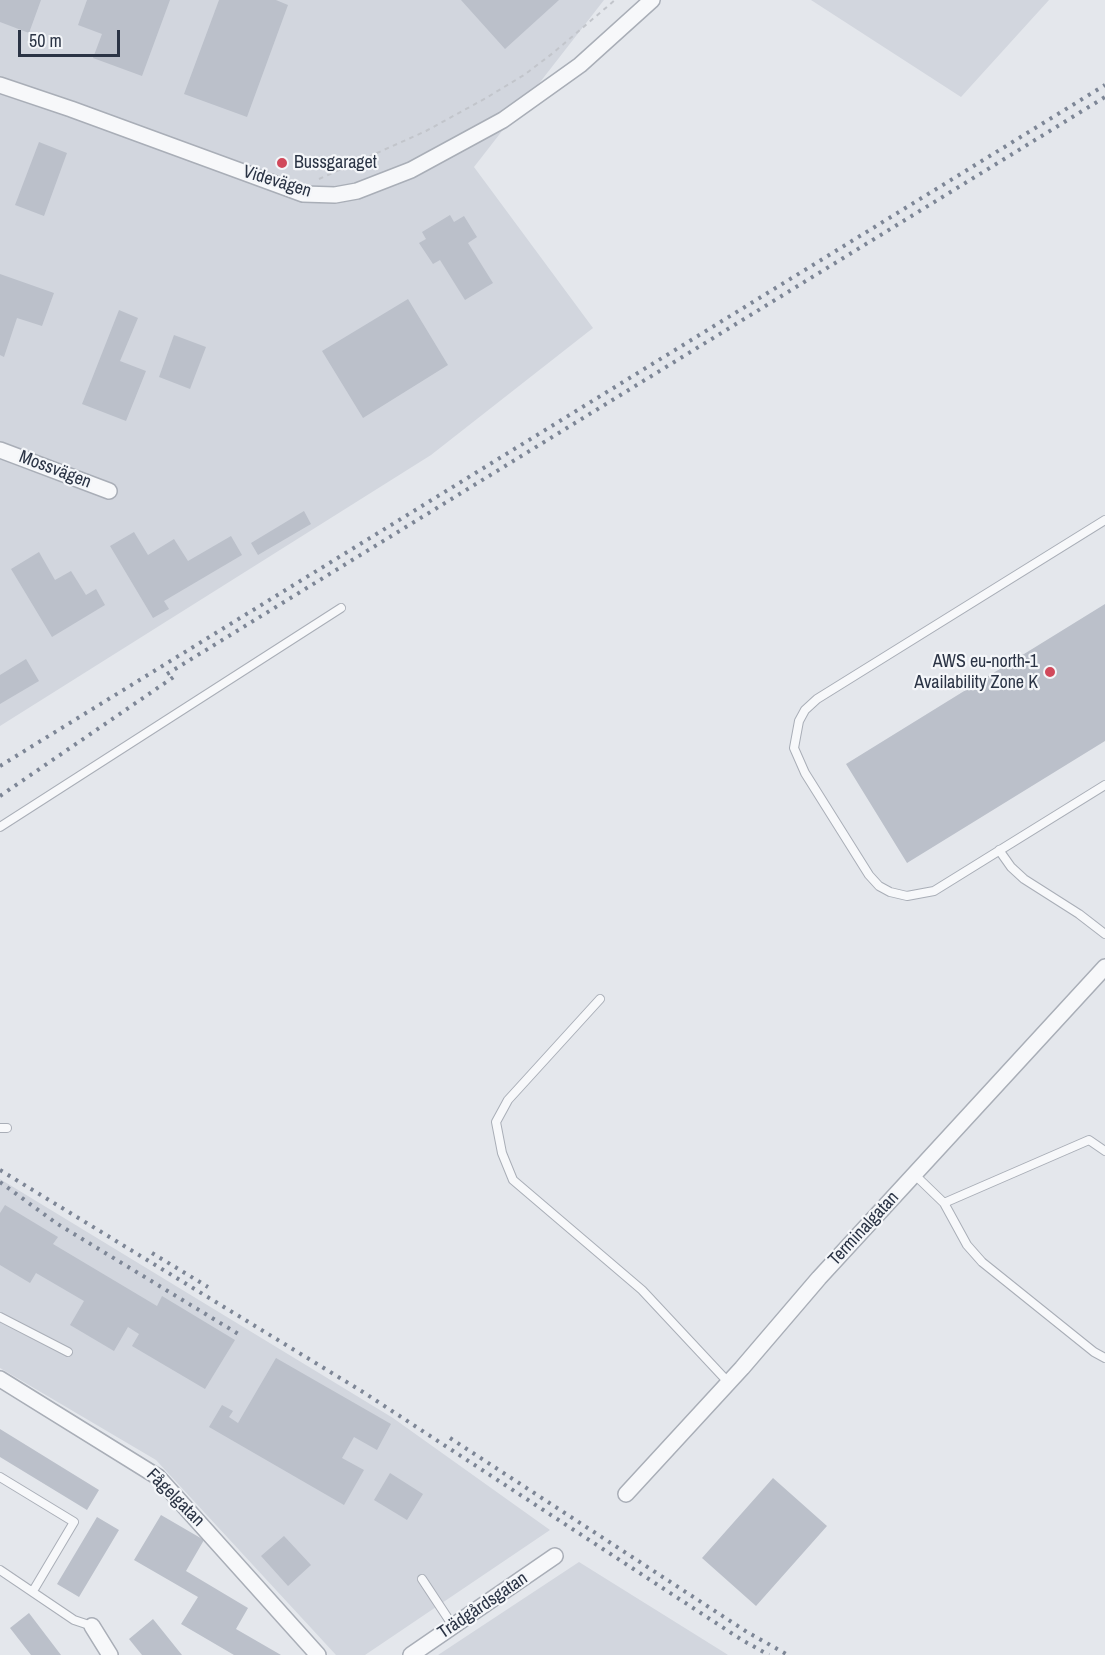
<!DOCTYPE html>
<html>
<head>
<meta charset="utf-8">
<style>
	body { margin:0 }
	#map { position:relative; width:1105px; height:1655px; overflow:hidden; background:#e4e7ec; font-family:"Archivo Narrow",sans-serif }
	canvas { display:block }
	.scale { position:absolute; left:18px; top:30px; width:102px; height:27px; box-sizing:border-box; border:3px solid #2b3445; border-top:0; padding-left:8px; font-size:18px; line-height:21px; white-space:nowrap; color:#2b3445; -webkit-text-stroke:4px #f4f6f9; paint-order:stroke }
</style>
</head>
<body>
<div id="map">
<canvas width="1105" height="1655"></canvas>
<div class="scale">50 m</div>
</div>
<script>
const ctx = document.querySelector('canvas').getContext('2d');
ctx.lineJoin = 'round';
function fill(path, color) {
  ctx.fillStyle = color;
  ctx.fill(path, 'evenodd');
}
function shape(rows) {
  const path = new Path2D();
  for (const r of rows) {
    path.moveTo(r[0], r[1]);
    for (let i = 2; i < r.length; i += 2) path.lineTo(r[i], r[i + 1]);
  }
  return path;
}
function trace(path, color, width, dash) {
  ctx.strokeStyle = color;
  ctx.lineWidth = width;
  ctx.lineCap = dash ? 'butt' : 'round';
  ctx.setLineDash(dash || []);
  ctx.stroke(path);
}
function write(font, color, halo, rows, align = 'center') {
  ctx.font = font + ' "Archivo Narrow",sans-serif';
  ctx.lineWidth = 4.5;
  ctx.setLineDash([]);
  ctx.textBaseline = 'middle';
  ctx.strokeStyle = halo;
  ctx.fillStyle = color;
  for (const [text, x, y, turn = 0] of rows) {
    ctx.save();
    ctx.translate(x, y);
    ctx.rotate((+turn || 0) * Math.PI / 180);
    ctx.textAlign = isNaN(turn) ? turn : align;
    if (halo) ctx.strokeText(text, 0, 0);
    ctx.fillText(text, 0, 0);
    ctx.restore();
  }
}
fill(shape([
	[0,0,604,0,474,167,593,328,431,455,0,726],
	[811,0,1049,0,961,97],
	[0,1179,393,1418,550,1530,365,1655,336,1655,156,1460,0,1368],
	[579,1562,725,1653,728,1655,438,1655]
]), '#d2d6de');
fill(shape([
	[0,0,41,0,29,33,0,22],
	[87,0,170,0,142,76,93,58,102,34,78,25],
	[219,0,276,0,288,5,247,117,184,94],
	[461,0,559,0,505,49],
	[39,142,67,153,44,216,15,205],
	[450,215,454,222,464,216,477,237,468,243,493,283,465,300,440,260,433,264,419,243,426,239,422,232],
	[0,274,54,293,42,326,17,318,4,357,0,355],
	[408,299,448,365,363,418,322,351],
	[119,310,138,318,120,361,146,371,126,421,82,404],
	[174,335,206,347,190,389,159,377],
	[304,511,311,524,258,555,251,543],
	[134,532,148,555,174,539,188,561,231,536,242,555,164,601,169,609,153,618,110,546],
	[39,552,55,580,71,571,86,595,96,589,105,605,52,637,11,569],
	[1105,604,1105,741,907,863,846,764],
	[26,659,39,681,0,704,0,675],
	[5,1205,58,1237,53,1244,157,1306,162,1296,235,1340,205,1389,132,1346,139,1334,128,1327,114,1351,70,1325,84,1301,36,1273,30,1283,0,1265,0,1213],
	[276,1358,391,1424,377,1450,354,1437,342,1458,364,1470,344,1505,209,1427,222,1405,233,1411,229,1417,238,1423],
	[0,1429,99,1490,87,1510,0,1457],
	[390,1473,423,1494,407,1520,374,1500],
	[773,1478,827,1526,756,1606,702,1558],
	[161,1515,204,1540,186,1571,248,1608,236,1629,281,1655,234,1655,181,1624,198,1597,134,1560],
	[97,1517,119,1530,79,1597,57,1584],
	[284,1536,311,1565,288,1586,261,1556],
	[29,1613,61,1655,31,1655,10,1628],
	[153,1619,182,1655,142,1655,129,1639]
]), '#bbc0ca');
const lane = shape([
	[1105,520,817,699,805,710,799,721,794,748,805,773,869,875,879,886,890,892,907,896,934,891,1105,785],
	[0,827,341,608],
	[999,850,1011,867,1024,879,1079,914,1105,934],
	[600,999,508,1100,496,1122,502,1153,513,1180,642,1290,728,1382],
	[0,1128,7,1128],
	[915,1175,944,1203,967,1245,982,1262,1094,1352,1105,1358],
	[944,1203,1089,1140,1105,1151],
	[0,1317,68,1352],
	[0,1477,74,1522,33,1591],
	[0,1570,74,1620,92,1626],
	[422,1579,453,1626]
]);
const street = shape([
	[0,85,71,109,303,194,335,195,357,191,411,170,503,120,580,65,652,0],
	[0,450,109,491],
	[0,1379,158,1477,318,1655],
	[626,1494,742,1368,819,1278,1105,967],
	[92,1626,110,1655],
	[411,1655,555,1556]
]);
trace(lane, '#a9aeb7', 10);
trace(street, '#a9aeb7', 18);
trace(shape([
	[319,179,426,131,486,98,524,75,553,53,615,0]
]), '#c2c5cb', 2, [4.5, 4.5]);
trace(lane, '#f7f8fa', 8);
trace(street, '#f7f8fa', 15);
trace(shape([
	[167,674,1105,97],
	[0,766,1105,85],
	[0,796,178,674],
	[0,1170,363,1392,742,1640,769,1655],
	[0,1182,56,1223,240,1335],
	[152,1253,208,1287],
	[450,1438,747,1632,788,1655]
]), '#7d8696', 4, [3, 6]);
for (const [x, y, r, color] of [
	[282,163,6,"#d1495b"],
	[1050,672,6,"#d1495b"]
]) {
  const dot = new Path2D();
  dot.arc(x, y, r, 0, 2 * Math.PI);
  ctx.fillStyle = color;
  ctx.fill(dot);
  trace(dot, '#f4f6f9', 2);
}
write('18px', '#2b3445', '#f4f6f9', [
	["Bussgaraget",294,163],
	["AWS eu-north-1",1038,662,"right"],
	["Availability Zone K",1038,683,"right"]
], 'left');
write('18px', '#2b3445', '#f4f6f9', [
	["Videvägen",277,182,17],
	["Mossvägen",55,470,21],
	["Terminalgatan",864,1229,-47],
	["Fågelgatan",175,1498,45],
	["Trädgårdsgatan",483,1606,-34]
]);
</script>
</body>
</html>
